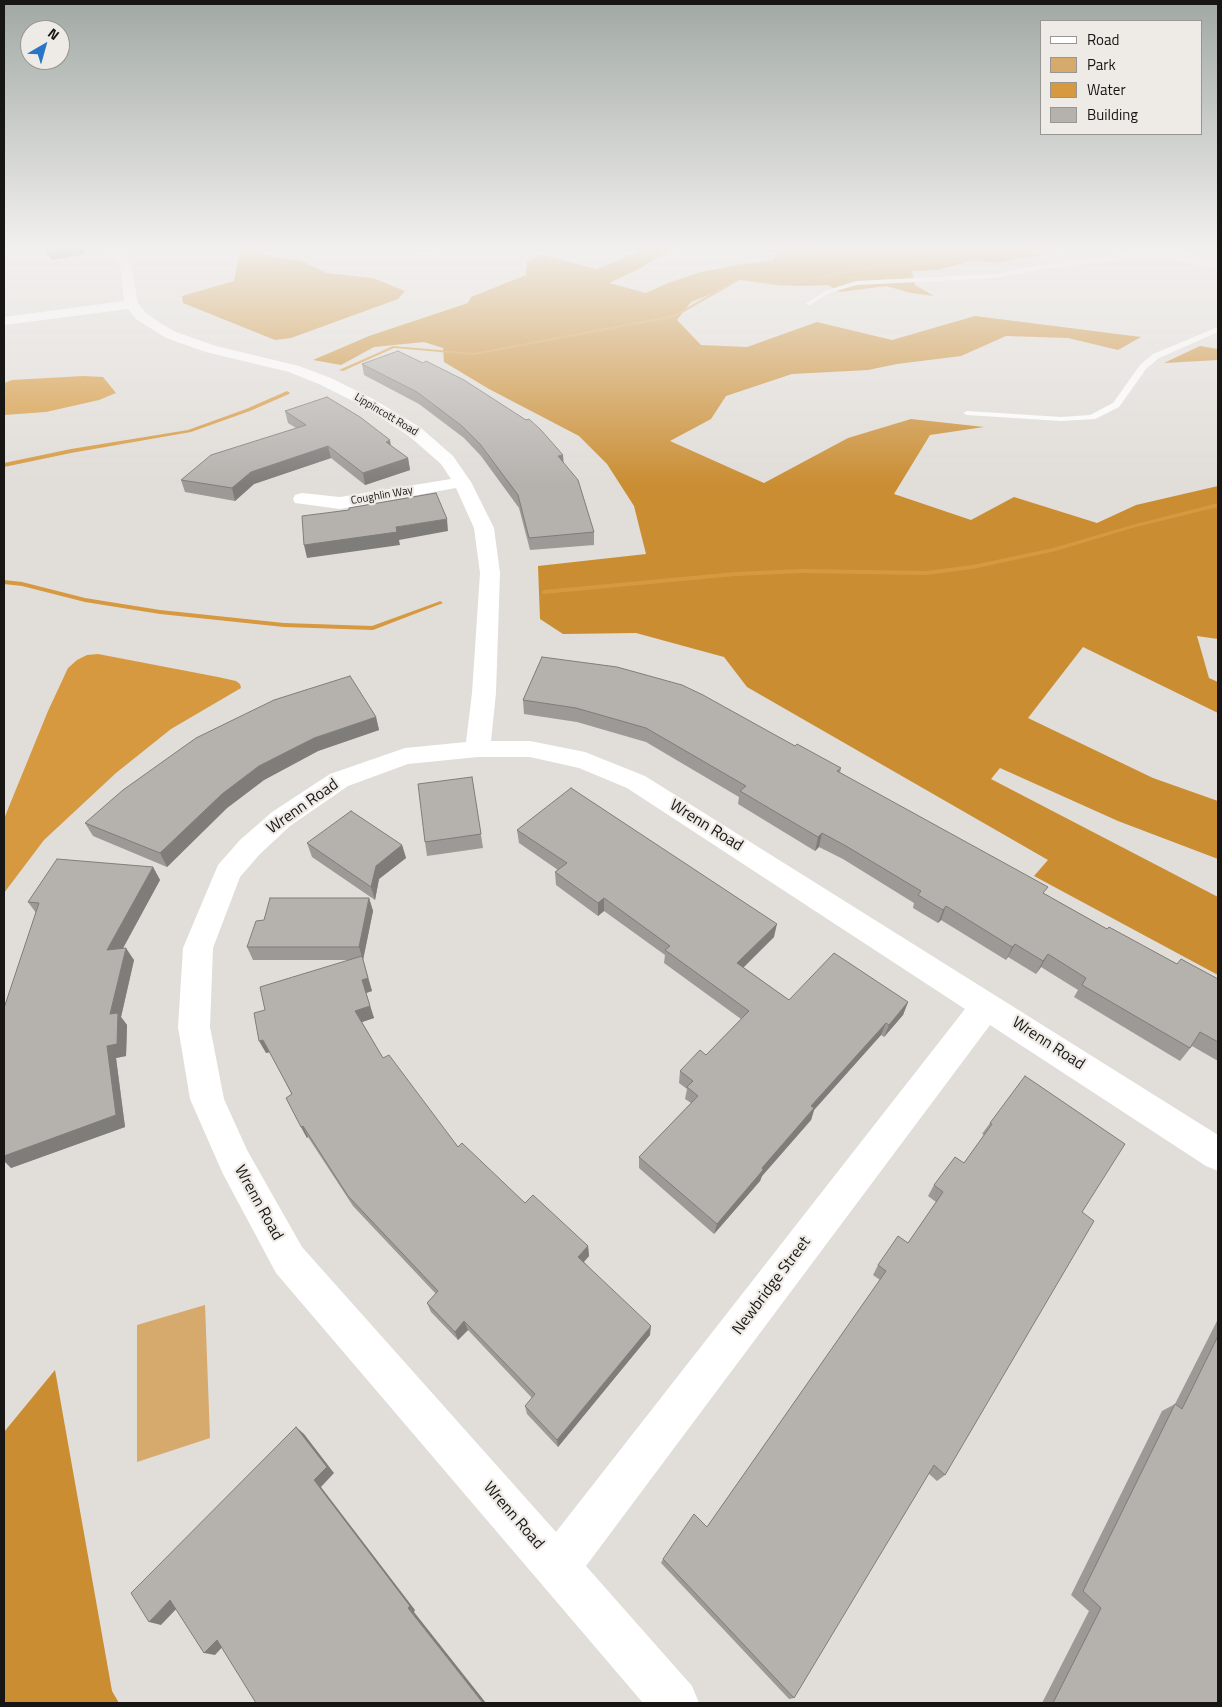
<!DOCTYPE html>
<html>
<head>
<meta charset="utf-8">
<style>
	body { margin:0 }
	#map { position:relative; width:1222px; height:1707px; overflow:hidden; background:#e1ddd9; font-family:"Titillium Web",sans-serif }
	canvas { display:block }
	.frame { position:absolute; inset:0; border:5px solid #171614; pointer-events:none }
	.legend { position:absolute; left:1040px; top:20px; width:162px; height:115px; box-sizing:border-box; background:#eeebe6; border:1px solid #989692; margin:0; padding:6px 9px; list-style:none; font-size:15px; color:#171614 }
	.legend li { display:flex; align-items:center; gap:10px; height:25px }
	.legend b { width:25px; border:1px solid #989692 }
	.north { position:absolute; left:20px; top:20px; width:50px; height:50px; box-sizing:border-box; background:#eeebe6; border:1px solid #989692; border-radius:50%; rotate:38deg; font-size:14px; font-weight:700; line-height:20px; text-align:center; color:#171614 }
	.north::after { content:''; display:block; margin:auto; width:18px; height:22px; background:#2a75c5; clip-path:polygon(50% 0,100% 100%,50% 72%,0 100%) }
</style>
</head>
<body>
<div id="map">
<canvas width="1222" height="1707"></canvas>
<div class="frame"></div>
<ul class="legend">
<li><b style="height:6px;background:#fff"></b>Road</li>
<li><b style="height:14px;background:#d6a96d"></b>Park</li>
<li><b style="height:14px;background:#d6993f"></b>Water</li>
<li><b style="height:14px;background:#b5b2ae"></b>Building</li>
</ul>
<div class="north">N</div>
</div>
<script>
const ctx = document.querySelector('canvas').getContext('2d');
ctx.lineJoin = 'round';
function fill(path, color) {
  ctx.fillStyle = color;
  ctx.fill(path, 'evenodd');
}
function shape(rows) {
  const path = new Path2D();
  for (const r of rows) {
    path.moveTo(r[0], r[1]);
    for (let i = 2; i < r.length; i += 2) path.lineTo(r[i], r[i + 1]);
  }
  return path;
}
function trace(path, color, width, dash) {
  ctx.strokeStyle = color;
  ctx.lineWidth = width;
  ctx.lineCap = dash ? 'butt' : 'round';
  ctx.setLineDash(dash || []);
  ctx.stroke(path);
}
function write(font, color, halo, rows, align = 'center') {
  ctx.font = font + ' "Titillium Web",sans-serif';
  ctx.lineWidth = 4.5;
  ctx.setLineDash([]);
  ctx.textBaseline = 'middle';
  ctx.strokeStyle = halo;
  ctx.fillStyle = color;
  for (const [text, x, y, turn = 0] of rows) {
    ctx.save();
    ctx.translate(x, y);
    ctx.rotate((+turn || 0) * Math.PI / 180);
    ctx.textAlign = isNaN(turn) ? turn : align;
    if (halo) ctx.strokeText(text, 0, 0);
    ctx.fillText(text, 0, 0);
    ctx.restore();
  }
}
fill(shape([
	[205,1305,210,1438,137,1462,137,1325]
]), '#d6a96d');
fill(shape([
	[653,246,682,246,661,255,641,268,609,283,646,293,668,283,701,272,737,265,773,260,778,250,808,249,819,246,1043,246,1027,257,998,263,971,261,938,270,912,271,915,285,934,296,911,293,886,286,840,292,828,285,796,286,738,279,716,292,691,302,677,320,701,345,747,347,817,322,892,340,975,316,1141,337,1118,350,1068,338,1006,336,961,356,897,364,868,370,792,374,726,396,711,419,670,441,764,483,848,438,911,419,984,427,930,435,894,494,971,520,1014,497,1097,523,1136,505,1218,486,1218,639,1197,636,1209,678,1218,682,1218,713,1083,647,1028,718,1153,778,1218,801,1218,859,1118,821,1000,768,991,779,1218,897,1218,975,1034,876,1048,860,747,687,724,657,636,633,563,634,540,619,538,566,646,554,634,506,607,464,579,436,489,389,444,362,443,348,424,342,374,347,341,365,313,360,369,336,468,303,471,297,526,275,527,261,542,255,597,269],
	[253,250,274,257,302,261,327,273,373,278,405,291,398,299,291,338,275,340,183,303,182,296,234,281,240,251],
	[1200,346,1218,349,1218,360,1164,363],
	[55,1370,112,1691,119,1703,4,1703,4,1432]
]), '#ca8d32');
fill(shape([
	[83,376,103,377,116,393,99,400,46,412,4,415,4,383,12,380],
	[98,654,218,677,236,681,240,684,241,688,171,729,116,773,44,840,4,893,4,819,10,804,48,711,68,668,77,660,87,655]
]), '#d6993f');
fill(shape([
	[1074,246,1081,246,1031,257,876,268,782,286,740,280,675,317,474,355,394,348,343,371,339,370,393,346,474,353,674,315,739,278,782,284,876,266,1031,255,1074,246],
	[287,391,290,393,289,394,250,411,191,432,71,453,4,467,4,463,71,449,188,430,246,409,287,391],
	[1218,503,1218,507,1136,527,1056,551,973,569,926,575,802,573,735,576,544,594,541,592,544,590,735,572,802,569,926,571,973,565,1053,548,1132,525,1218,503],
	[4,580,22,582,85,598,160,610,284,623,372,626,438,602,440,601,443,603,373,630,284,627,160,614,85,602,22,586,4,584,4,580]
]), '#d6993f');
fill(shape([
	[1156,250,1158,253,1143,257,1041,269,995,278,857,285,829,293,810,305,805,304,825,291,856,281,995,274,1041,265,1156,250],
	[1218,327,1218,332,1159,358,1146,369,1119,407,1095,419,1061,421,967,415,963,413,967,411,1061,417,1090,415,1113,403,1140,365,1153,354,1218,327]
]), '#fff');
fill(shape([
	[105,246,117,246,131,265,138,303,146,313,160,323,176,332,216,346,299,366,331,378,375,400,421,428,453,456,471,482,494,528,500,573,496,693,491,741,530,741,585,752,645,776,1218,1135,1218,1171,1206,1166,990,1025,586,1566,692,1686,699,1703,643,1703,276,1273,223,1174,190,1099,178,1027,183,948,218,865,240,840,272,812,330,774,405,748,466,742,472,693,480,573,474,528,456,488,340,509,295,503,293,499,295,495,302,493,340,497,451,479,441,464,409,436,363,406,319,384,289,372,206,352,166,338,136,319,128,309,4,325,4,317,124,301,121,268,105,246],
	[478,757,530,757,579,768,627,788,965,1009,556,1532,302,1247,247,1150,224,1099,210,1027,213,948,240,877,260,854,290,826,348,786,408,764,478,757],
	[417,246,438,246,432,250,423,250,417,246],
	[1122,246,1144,246,1218,261,1218,269,1128,250,1122,246]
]), '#fff');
fill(shape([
	[42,246,82,246,85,254,52,260],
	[362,364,563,463,594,532,594,545,530,550,519,508,481,456,464,438,419,404,364,375],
	[285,411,391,446,408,458,410,470,365,485,331,458,254,484,235,501,185,492,181,480,296,428,288,423],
	[542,657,795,746,841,768,840,773,1045,894,1107,929,1177,964,1218,979,1218,1061,1192,1046,1180,1061,1074,997,1078,990,1041,967,1036,974,1008,957,1006,960,941,920,938,923,913,908,914,903,843,859,819,847,815,851,738,804,739,797,646,742,577,722,524,714,523,700],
	[376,717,379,730,318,751,264,780,227,808,167,867,93,836,85,823],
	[472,777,483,848,427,856,425,842],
	[517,830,774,937,743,967,789,1000,908,1002,903,1015,884,1037,881,1035,814,1110,811,1120,762,1176,760,1181,714,1234,639,1168,639,1157,691,1103,685,1099,687,1089,679,1083,680,1071,706,1055,741,1019,664,963,665,955,604,911,598,916,556,885,555,872,558,870,519,843],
	[307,843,402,845,406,858,379,879,375,900,312,857],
	[153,867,160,880,123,948,134,960,121,1017,127,1025,126,1056,116,1058,125,1127,11,1168,36,913,28,902],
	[369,898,373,911,363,960,372,991,366,993,374,1018,362,1022,383,1058,458,1147,525,1203,588,1246,589,1256,584,1262,650,1335,558,1447,527,1414,525,1406,532,1398,468,1330,458,1340,431,1312,427,1303,436,1294,353,1206,308,1137,307,1138,286,1098,292,1095,270,1052,266,1053,265,1010,348,960,253,960,247,947,264,920],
	[990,1123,1082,1212,945,1475,937,1481,928,1473,794,1698,789,1699,661,1563,663,1559,707,1527,880,1280,873,1275,878,1265,908,1243,936,1202,928,1196,934,1185,964,1163,984,1135,982,1134],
	[1218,1319,1218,1703,1042,1703,1089,1611,1071,1595,1162,1411,1175,1404]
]), '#9c9996');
fill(shape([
	[74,246,82,246,85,254,52,260,48,250],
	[390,440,392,452,386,442],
	[328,446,331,458,254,484,235,501,232,488,251,472],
	[563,455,564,467,558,456],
	[408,458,410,470,365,485,363,473],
	[447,519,448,531,399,540,400,545,307,558,304,545,396,527],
	[376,717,379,730,318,751,264,780,227,808,167,867,160,853,222,794,259,766,314,738],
	[822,833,819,847,815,851,818,837],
	[402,845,406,858,379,879,375,900,371,887,376,866],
	[153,867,160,880,115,963,107,950],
	[369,898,373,911,363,960,372,991,366,993,374,1018,359,1023,355,1011,362,980,363,960,359,947],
	[604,898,604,911,598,916,598,903],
	[946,906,941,920,938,923,943,910],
	[777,924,774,937,735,976,737,963],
	[1015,944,1008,957,1006,960,1012,947],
	[126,948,134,960,121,1017,127,1025,126,1056,116,1058,125,1127,11,1168,4,1161,4,1156,107,1046,110,1014],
	[1048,954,1041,967,1036,974,1043,961],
	[908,1002,903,1015,884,1037,889,1025],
	[886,1023,881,1035,814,1110,811,1120,762,1176,760,1181,714,1234,717,1224,811,1106],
	[263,1040,270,1052,266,1053,259,1041],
	[303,1126,308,1137,307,1138,301,1127],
	[588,1246,589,1256,579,1267,578,1257],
	[464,1321,468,1330,458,1340,455,1332],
	[651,1326,650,1335,558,1447,557,1440],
	[296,1427,304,1434,334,1473,321,1487,415,1610,414,1612,486,1703,483,1703,408,1608,314,1480],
	[170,1600,181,1604,161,1625,149,1622],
	[217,1640,227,1642,215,1655,204,1653]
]), '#7f7d7a');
const building = shape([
	[45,246,74,246,48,250,45,246],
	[398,351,423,363,426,361,464,380,526,420,529,419,541,430,563,455,558,456,578,480,594,532,529,538,518,495,480,444,462,426,417,392,362,364,398,351],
	[327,397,360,417,390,440,386,442,408,458,363,473,328,446,251,472,232,488,181,480,211,455,306,425,285,411,327,397],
	[436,493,447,519,396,527,397,532,304,545,302,516,349,510,349,508,436,493],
	[542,657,617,667,682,685,703,695,795,746,797,744,841,768,837,771,1048,887,1043,893,1107,929,1109,927,1177,964,1181,959,1218,979,1218,1042,1200,1032,1190,1048,1082,985,1086,978,1048,954,1043,961,1015,944,1012,947,946,906,943,910,918,895,921,891,846,846,822,833,818,837,740,791,746,786,646,728,576,708,523,700,542,657],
	[350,676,376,717,314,738,259,766,222,794,160,853,85,823,123,790,196,738,274,700,350,676],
	[472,777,481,834,425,842,418,784,472,777],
	[571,788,777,924,737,963,789,1000,834,953,908,1002,889,1025,886,1023,811,1106,814,1108,762,1168,763,1170,717,1224,639,1157,698,1096,687,1087,693,1081,680,1071,700,1050,706,1055,749,1011,665,950,670,946,604,898,598,903,555,872,567,863,517,830,571,788],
	[351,811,402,845,376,866,371,887,307,843,351,811],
	[57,859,153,867,107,950,126,948,110,1014,118,1013,117,1044,107,1046,116,1115,4,1156,4,1008,39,903,28,902,57,859],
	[270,898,369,898,359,947,247,947,256,921,264,920,270,898],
	[362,956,368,978,362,980,370,1006,355,1011,383,1058,389,1055,458,1147,462,1143,525,1203,533,1195,588,1246,578,1257,651,1326,557,1440,525,1406,535,1394,464,1321,455,1332,427,1303,438,1291,348,1196,303,1126,301,1127,286,1098,292,1094,263,1040,259,1041,254,1013,265,1010,260,987,362,956],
	[1025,1076,1125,1144,1082,1212,1094,1221,945,1475,934,1465,794,1698,663,1559,694,1514,707,1527,886,1271,878,1265,898,1236,908,1243,943,1192,934,1185,955,1157,964,1163,992,1124,990,1123,1025,1076],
	[1218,1336,1218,1703,1053,1703,1101,1608,1083,1591,1175,1404,1182,1409,1218,1336],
	[296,1427,327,1467,314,1480,410,1606,408,1608,483,1703,256,1703,217,1640,204,1653,170,1600,149,1622,131,1593,296,1427]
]);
fill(building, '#b5b2ae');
trace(building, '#7f7d7a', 1);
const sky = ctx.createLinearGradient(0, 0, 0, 485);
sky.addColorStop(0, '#a1a9a4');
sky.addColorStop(0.51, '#f2f0ee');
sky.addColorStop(1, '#f2f0ee00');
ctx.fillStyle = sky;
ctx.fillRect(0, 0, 1222, 485);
write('11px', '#171614', '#eeebe6', [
	["Lippincott Road",386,415,31],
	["Coughlin Way",382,496,-10]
]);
write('16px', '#171614', '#eeebe6', [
	["Wrenn Road",303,807,-35],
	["Wrenn Road",706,826,32],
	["Wrenn Road",1048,1044,33],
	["Wrenn Road",258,1203,61],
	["Newbridge Street",772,1286,-53],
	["Wrenn Road",513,1516,49]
]);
</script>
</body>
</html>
